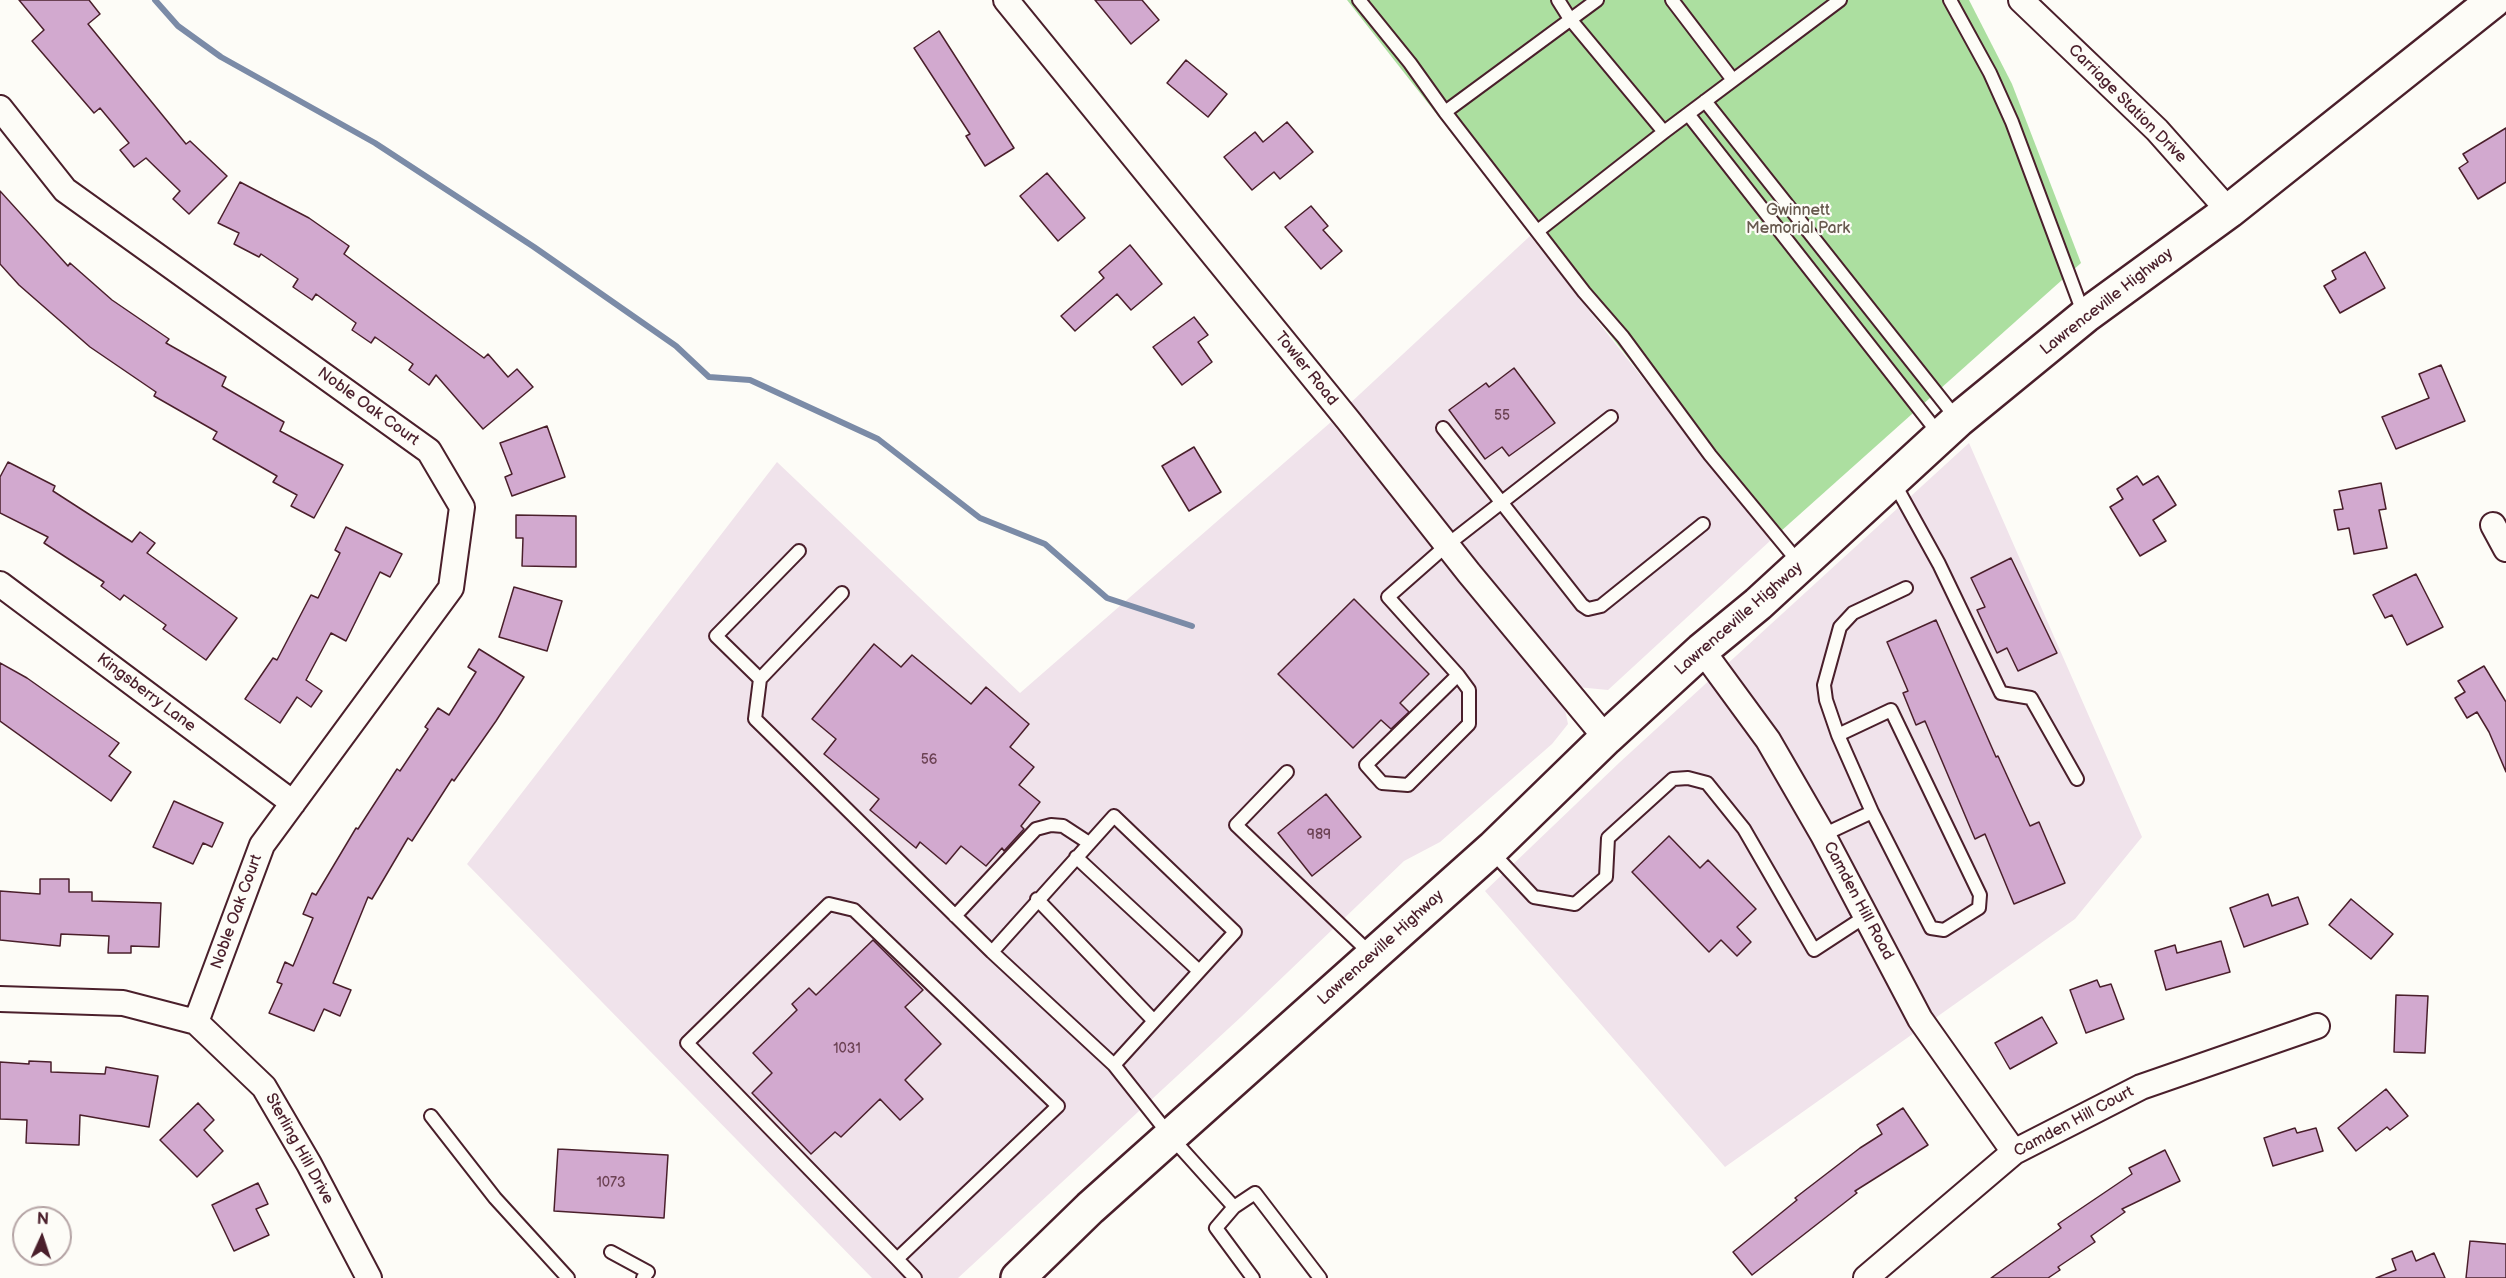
<!DOCTYPE html>
<html>
<head>
<meta charset="utf-8">
<style>
	body { margin:0 }
	#map { position:relative; width:2506px; height:1278px; overflow:hidden; background:#fdfcf7; font-family:"Balsamiq Sans",sans-serif }
	canvas { display:block }
	.north { position:absolute; left:12px; top:1206px; width:60px; height:60px; box-sizing:border-box; background:#fdfcf7; border:2px solid #b5a4a5; border-radius:50%; rotate:3deg; font-size:16px; font-weight:700; line-height:24px; text-align:center; color:#4a1f2b }
	.north::after { content:''; display:block; margin:auto; width:21px; height:27px; background:#4a1f2b; clip-path:polygon(50% 0,100% 100%,50% 72%,0 100%) }
</style>
</head>
<body>
<div id="map">
<canvas width="2506" height="1278"></canvas>
<div class="north">N</div>
</div>
<script>
const ctx = document.querySelector('canvas').getContext('2d');
ctx.lineJoin = 'round';
function fill(path, color) {
  ctx.fillStyle = color;
  ctx.fill(path, 'evenodd');
}
function shape(rows) {
  const path = new Path2D();
  for (const r of rows) {
    path.moveTo(r[0], r[1]);
    for (let i = 2; i < r.length; i += 2) path.lineTo(r[i], r[i + 1]);
  }
  return path;
}
function trace(path, color, width, dash) {
  ctx.strokeStyle = color;
  ctx.lineWidth = width;
  ctx.lineCap = dash ? 'butt' : 'round';
  ctx.setLineDash(dash || []);
  ctx.stroke(path);
}
function write(font, color, halo, rows, align = 'center') {
  ctx.font = font + ' "Balsamiq Sans",sans-serif';
  ctx.lineWidth = 4.5;
  ctx.setLineDash([]);
  ctx.textBaseline = 'middle';
  ctx.strokeStyle = halo;
  ctx.fillStyle = color;
  for (const [text, x, y, turn = 0] of rows) {
    ctx.save();
    ctx.translate(x, y);
    ctx.rotate((+turn || 0) * Math.PI / 180);
    ctx.textAlign = isNaN(turn) ? turn : align;
    if (halo) ctx.strokeText(text, 0, 0);
    ctx.fillText(text, 0, 0);
    ctx.restore();
  }
}
fill(shape([
	[1530,236,1771,540,1608,690,1577,687,1346,407],
	[1331,422,1564,705,1568,724,1552,744,1440,842,1404,861,1241,1017,958,1278,872,1278,467,864,777,462,1020,693],
	[1969,443,2142,837,2075,919,1725,1167,1485,891,1620,762]
]), '#f0e3eb');
fill(shape([
	[1347,0,1969,0,2012,84,2081,263,1771,540]
]), '#acdfa0');
trace(shape([
	[155,0,178,26,221,57,375,143,534,247,676,346,709,377,750,380,878,439,980,518,1045,544,1107,598,1192,626]
]), '#7b8ba7', 6);
const building = shape([
	[19,0,89,0,100,14,88,24,186,144,190,141,227,176,189,214,173,199,180,191,146,158,134,167,120,150,129,143,100,108,94,113,32,41,44,30,19,0],
	[1095,0,1142,0,1159,20,1131,44,1095,0],
	[939,31,1014,148,985,166,966,136,970,134,914,48,939,31],
	[1186,60,1227,94,1208,117,1167,83,1186,60],
	[1287,122,1313,152,1280,179,1274,172,1252,190,1224,157,1255,132,1263,142,1287,122],
	[2506,128,2506,182,2478,199,2459,168,2468,162,2463,154,2506,128],
	[1047,173,1085,218,1058,241,1020,196,1047,173],
	[240,182,309,218,349,246,344,254,484,358,488,354,508,377,517,369,533,387,483,429,436,375,429,385,409,370,413,364,375,337,371,343,352,330,356,323,316,294,312,300,293,287,298,279,261,254,259,257,234,244,239,233,218,223,240,182],
	[0,191,68,266,70,263,112,300,169,339,166,343,226,377,222,386,284,422,280,431,343,465,314,518,291,506,297,495,273,482,277,476,213,439,217,432,154,396,156,392,90,347,19,285,0,264,0,191],
	[1311,206,1328,226,1323,230,1342,251,1321,269,1285,227,1311,206],
	[1130,245,1162,284,1131,310,1117,294,1075,331,1061,316,1104,278,1099,272,1130,245],
	[2365,252,2385,288,2340,313,2324,286,2336,279,2332,271,2365,252],
	[1194,317,1208,335,1198,342,1212,362,1182,385,1153,347,1194,317],
	[2441,365,2465,421,2396,449,2382,417,2429,398,2419,374,2441,365],
	[1514,368,1555,423,1509,456,1502,447,1485,459,1449,410,1486,383,1489,387,1514,368],
	[547,426,565,477,512,496,505,477,512,474,500,443,547,426],
	[1194,447,1221,492,1189,511,1162,466,1194,447],
	[8,462,55,486,53,491,132,542,140,532,155,543,147,553,237,618,206,660,163,629,166,625,124,595,120,600,101,586,104,582,44,543,48,537,0,513,0,477,8,462],
	[2137,476,2143,485,2158,476,2176,505,2153,520,2166,541,2140,556,2110,507,2123,499,2117,489,2137,476],
	[2381,483,2386,509,2379,510,2387,548,2354,554,2349,528,2338,530,2334,510,2343,509,2339,491,2381,483],
	[516,515,576,516,576,567,522,566,523,538,516,538,516,515],
	[346,527,402,554,390,577,380,572,346,641,331,633,306,680,322,691,311,707,297,697,280,723,245,699,273,658,277,660,311,595,318,598,340,553,335,550,346,527],
	[2011,558,2057,653,2018,671,2007,648,1997,653,1977,610,1985,607,1971,578,2011,558],
	[2416,574,2443,627,2407,645,2392,615,2385,618,2373,595,2416,574],
	[514,587,562,601,547,651,499,637,514,587],
	[1354,599,1429,674,1400,703,1409,712,1391,729,1381,720,1353,748,1278,674,1354,599],
	[1936,620,1996,757,1998,756,2030,826,2039,822,2065,883,2014,904,1985,834,1975,839,1925,721,1916,725,1903,693,1908,691,1887,642,1936,620],
	[874,644,901,667,912,655,971,704,986,687,1029,724,1010,747,1034,767,1019,785,1040,802,1021,826,1024,829,1004,851,1002,848,986,866,961,846,946,864,920,842,916,848,870,810,879,799,824,754,836,739,812,719,874,644],
	[479,649,524,677,496,721,454,781,452,779,412,841,408,838,372,899,368,897,333,983,351,990,340,1016,324,1009,314,1031,269,1013,282,984,277,982,285,962,293,966,313,918,303,914,312,893,316,895,356,828,358,829,397,769,400,771,428,729,425,727,438,708,449,715,476,672,468,667,479,649],
	[0,663,27,678,119,743,109,756,131,772,111,801,0,721,0,663],
	[2484,666,2506,702,2506,772,2489,732,2477,712,2467,718,2455,698,2465,692,2458,681,2484,666],
	[1326,794,1361,837,1312,876,1278,833,1326,794],
	[174,801,223,823,212,847,203,843,193,864,153,847,174,801],
	[1669,836,1700,868,1708,860,1756,909,1737,927,1751,942,1737,956,1721,940,1709,952,1632,872,1669,836],
	[40,879,69,879,69,892,92,892,92,901,161,903,159,947,131,946,131,953,108,953,109,936,61,934,60,946,0,940,0,891,40,894,40,879],
	[2268,894,2272,906,2298,897,2308,924,2244,947,2230,908,2268,894],
	[2351,899,2393,934,2371,959,2329,925,2351,899],
	[873,940,923,990,905,1007,941,1044,905,1080,923,1099,900,1120,880,1099,841,1137,835,1132,811,1154,752,1093,772,1073,753,1053,797,1010,792,1004,809,988,816,995,873,940],
	[2221,941,2230,972,2166,990,2155,951,2175,945,2177,953,2221,941],
	[2097,980,2100,987,2111,984,2124,1019,2086,1033,2070,990,2097,980],
	[2396,995,2428,996,2425,1053,2394,1052,2396,995],
	[2042,1017,2057,1043,2010,1069,1995,1043,2042,1017],
	[29,1061,51,1062,51,1072,105,1074,106,1067,158,1076,149,1127,80,1115,79,1145,26,1143,27,1120,0,1119,0,1062,29,1064,29,1061],
	[2386,1089,2408,1116,2390,1130,2387,1127,2356,1151,2338,1128,2386,1089],
	[198,1103,214,1120,204,1130,223,1151,197,1177,160,1140,198,1103],
	[1903,1108,1928,1145,1855,1191,1857,1193,1752,1275,1733,1252,1797,1200,1795,1198,1860,1148,1882,1134,1877,1125,1903,1108],
	[2295,1128,2297,1133,2316,1128,2323,1151,2273,1166,2264,1138,2295,1128],
	[558,1149,668,1155,664,1218,554,1211,558,1149],
	[2165,1150,2180,1181,2122,1209,2125,1212,2091,1236,2095,1242,2058,1267,2060,1270,2048,1278,1991,1278,2061,1228,2058,1224,2132,1174,2129,1168,2165,1150],
	[258,1183,268,1204,256,1209,269,1235,234,1251,212,1205,258,1183],
	[2470,1241,2506,1244,2506,1278,2466,1278,2470,1241],
	[2412,1251,2416,1261,2434,1253,2445,1278,2376,1278,2396,1270,2392,1259,2412,1251]
]);
fill(building, '#d2a9cf');
trace(building, '#4a1f2b', 1.5);
const service = shape([
	[1359,0,1410,63,1445,112,1584,292,1623,337,1710,455,1800,564],
	[1558,0,1570,19,1664,132],
	[1672,0,1733,80],
	[1950,0,1990,73,2012,122,2084,315],
	[1705,101,1957,419],
	[1445,112,1597,0],
	[1688,114,1939,434],
	[1539,230,1664,132,1840,0],
	[1443,428,1582,605,1588,609,1601,606,1703,524],
	[1893,481,1939,564,2001,693,2031,698,2077,779],
	[799,551,716,636,760,679,755,719,992,952],
	[1458,675,1366,765,1382,783,1408,785,1469,724,1469,690,1458,675,1388,597,1447,545,1611,417],
	[760,679,842,593],
	[1838,735,1826,700,1824,685,1840,627,1853,613,1906,588],
	[1287,772,1236,825,1372,955],
	[1823,835,1872,812,1931,928,1944,930,1979,908,1980,895,1891,710,1838,735,1872,812],
	[1491,851,1534,897,1575,904,1606,877,1608,838,1673,779,1688,778,1707,783,1744,829,1814,950,1866,916],
	[1076,857,1199,971],
	[1037,899,1154,1021],
	[955,916,1036,829,1051,825,1063,826,1089,843],
	[1114,1065,992,952,1114,816,1235,932,1114,1065,1171,1137,1234,1207],
	[431,1116,495,1198,568,1278],
	[611,1252,648,1272,643,1278],
	[897,1259,1058,1106,854,910,829,904,687,1043,849,1210,897,1259,915,1278],
	[1253,1278,1216,1228,1234,1207,1255,1193,1320,1278]
]);
const minor = shape([
	[1006,0,1348,420,1469,573,1606,738],
	[2021,0,2157,130,2229,211],
	[0,108,65,190,429,451,462,507,451,588,262,845,196,1022],
	[2493,525,2506,549],
	[0,584,293,803],
	[1702,650,1768,740,1823,835,1920,1019,2014,1152],
	[0,999,123,1003,196,1022,264,1087,309,1164,369,1278],
	[1866,1278,2014,1152,2141,1087,2317,1026]
]);
const primary = shape([
	[1018,1278,1090,1208,1493,848,1606,738,1702,650,1758,604,1958,420,2085,316,2229,211,2494,0]
]);
trace(service, '#4a1f2b', 16);
trace(minor, '#4a1f2b', 28);
trace(primary, '#4a1f2b', 38);
trace(service, '#fdfcf7', 12);
trace(minor, '#fdfcf7', 24);
trace(primary, '#fdfcf7', 33);
write('14px', '#6c4254', null, [
	["55",1502,416],
	["56",929,760],
	["989",1319,835],
	["1031",847,1049],
	["1073",611,1183]
]);
write('16px', '#4a1f2b', '#fdfcf7', [
	["Carriage Station Drive",2127,104,45],
	["Lawrenceville Highway",2107,302,-38],
	["Towler Road",1306,369,51],
	["Noble Oak Court",368,407,36],
	["Lawrenceville Highway",1739,619,-41],
	["Kingsberry Lane",146,693,37],
	["Camden Hill Road",1858,901,62],
	["Noble Oak Court",237,912,-70],
	["Lawrenceville Highway",1381,948,-42],
	["Camden Hill Court",2074,1122,-28],
	["Sterling Hill Drive",299,1149,61]
]);
write('16px', '#67594e', '#fdfcf7', [
	["Gwinnett",1798,211],
	["Memorial Park",1798,229]
]);
</script>
</body>
</html>
